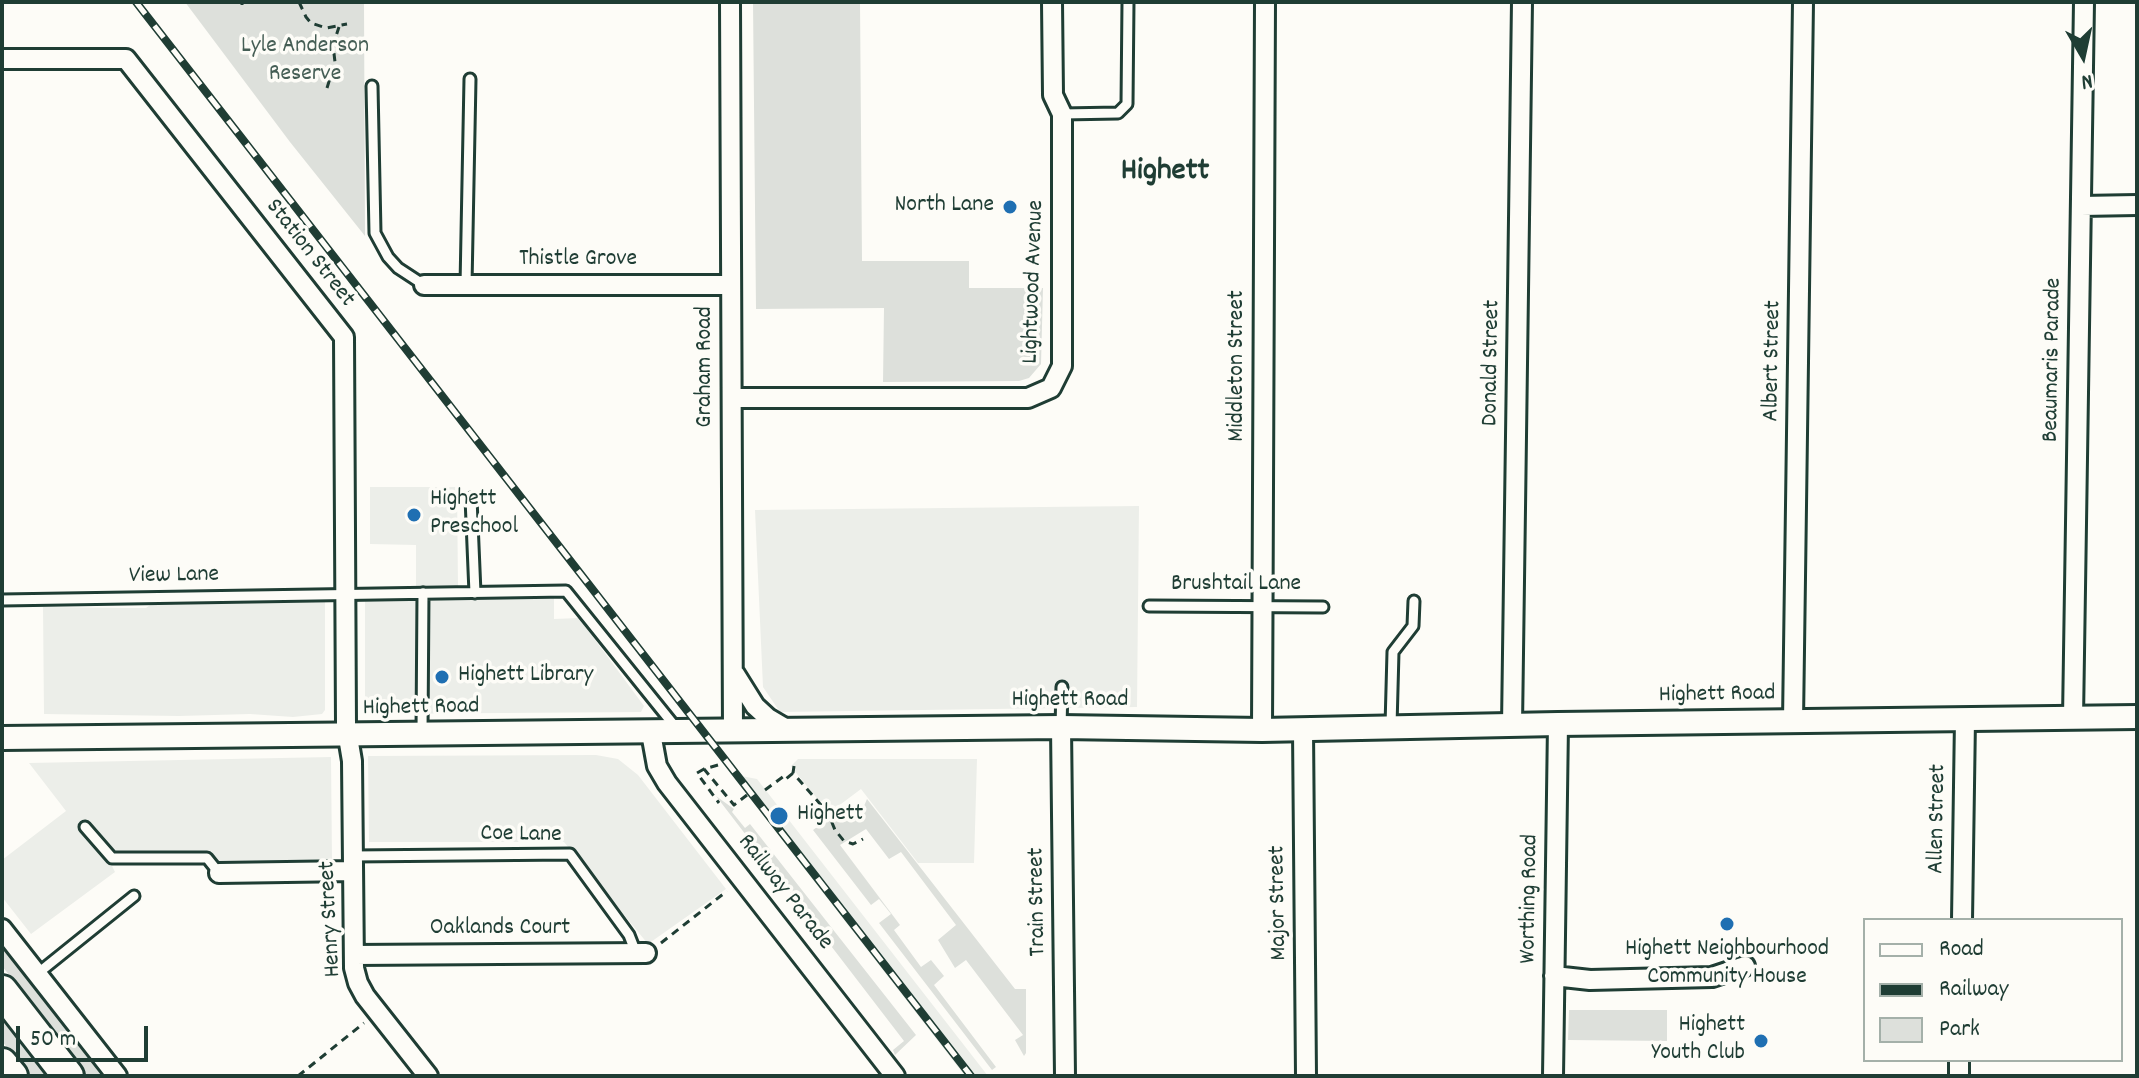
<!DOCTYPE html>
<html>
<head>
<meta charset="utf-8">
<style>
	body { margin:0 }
	#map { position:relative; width:2139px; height:1078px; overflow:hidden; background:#fdfcf7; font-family:Dekko,sans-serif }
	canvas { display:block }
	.frame { position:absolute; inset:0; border:4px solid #1f3d34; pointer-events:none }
	.legend { position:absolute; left:1863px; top:918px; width:260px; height:144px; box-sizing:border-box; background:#fdfcf7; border:2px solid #a4b0a9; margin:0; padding:10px 14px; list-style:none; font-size:24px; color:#1f3d34 }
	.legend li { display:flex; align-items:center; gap:16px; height:40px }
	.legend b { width:40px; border:2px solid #a4b0a9 }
	.north { position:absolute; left:2043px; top:16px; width:80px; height:80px; -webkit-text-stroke:6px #fdfcf7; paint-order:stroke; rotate:171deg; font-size:22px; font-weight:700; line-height:32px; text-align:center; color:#1f3d34 }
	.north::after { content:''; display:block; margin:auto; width:28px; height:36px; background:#1f3d34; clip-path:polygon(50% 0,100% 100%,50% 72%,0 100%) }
	.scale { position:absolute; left:16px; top:1026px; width:132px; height:36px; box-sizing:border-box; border:4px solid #1f3d34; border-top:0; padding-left:10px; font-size:24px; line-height:28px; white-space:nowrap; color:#1f3d34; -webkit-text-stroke:6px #fdfcf7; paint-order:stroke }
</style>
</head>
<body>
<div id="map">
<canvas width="2139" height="1078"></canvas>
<div class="frame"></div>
<ul class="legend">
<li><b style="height:10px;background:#fdfcf7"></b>Road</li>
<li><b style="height:10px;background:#1f3d34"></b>Railway</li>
<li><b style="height:22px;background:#dde0db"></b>Park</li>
</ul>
<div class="north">N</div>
<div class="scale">50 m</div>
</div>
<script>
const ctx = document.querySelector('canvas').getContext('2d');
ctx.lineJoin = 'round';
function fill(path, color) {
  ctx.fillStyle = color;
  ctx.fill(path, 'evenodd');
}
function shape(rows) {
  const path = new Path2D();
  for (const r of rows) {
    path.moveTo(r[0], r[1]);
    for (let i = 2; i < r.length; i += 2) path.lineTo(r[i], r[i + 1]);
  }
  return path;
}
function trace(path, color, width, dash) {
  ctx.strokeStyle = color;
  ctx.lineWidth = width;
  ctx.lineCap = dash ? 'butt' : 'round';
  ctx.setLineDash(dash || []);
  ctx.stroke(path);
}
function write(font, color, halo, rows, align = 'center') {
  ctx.font = font + ' Dekko,sans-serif';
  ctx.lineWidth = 7;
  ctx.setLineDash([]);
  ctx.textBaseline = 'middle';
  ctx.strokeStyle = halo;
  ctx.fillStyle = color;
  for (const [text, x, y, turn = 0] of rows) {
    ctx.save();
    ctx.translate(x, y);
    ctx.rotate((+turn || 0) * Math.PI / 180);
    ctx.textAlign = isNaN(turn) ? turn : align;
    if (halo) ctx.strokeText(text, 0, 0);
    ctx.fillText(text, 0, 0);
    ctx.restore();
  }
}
fill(shape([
	[370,487,457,487,458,587,416,588,416,545,370,544],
	[1139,506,1137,707,780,712,763,687,755,510],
	[554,597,554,619,579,618,644,706,641,712,365,714,365,598],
	[325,602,325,710,322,714,293,717,250,714,179,716,44,714,43,607,125,608,146,608,150,605],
	[596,755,618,759,638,775,726,889,648,944,564,842,369,842,368,756],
	[331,757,332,862,111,864,115,872,31,934,2,897,2,860,66,811,29,763],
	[798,759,977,759,974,863,918,863,861,789,833,810,825,799,820,802,797,774,791,766],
	[731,774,757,779,988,1076,965,1076]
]), '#eceee9');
fill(shape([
	[185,2,364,2,365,236,290,142],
	[753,2,860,2,862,261,969,261,969,288,1043,288,1041,364,1029,378,1019,381,883,382,884,308,756,309],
	[716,796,734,809,732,812,745,828,750,824,916,1035,895,1055,893,1050,904,1041],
	[867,799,1015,989,1026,989,1026,1053,1024,1056,1015,1040,1023,1035,966,960,955,968,938,940,956,925,901,852,889,859,866,829,840,845,900,925,894,930,921,967,931,960,944,976,934,985,996,1067,992,1070,879,923,891,914,879,899,871,905,813,830,828,819,859,818],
	[2,944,106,1076,88,1076,2,966],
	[1569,1010,1667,1010,1667,1041,1568,1040],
	[2,1013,51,1076,29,1076,2,1041]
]), '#dde0db');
const service = shape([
	[372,86,375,233,388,257,398,268,424,285],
	[1062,114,1118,113,1127,104,1128,2],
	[466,285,470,79],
	[471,498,475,593],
	[2,600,566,591,677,729],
	[1149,606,1323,607],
	[1391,726,1393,652,1413,626,1414,601],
	[1061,727,1062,687],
	[422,732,423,593],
	[85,827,112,858,207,858,219,873],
	[353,856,570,854,629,935,636,953],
	[37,974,134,896]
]);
const minor = shape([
	[730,2,733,731],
	[2,59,126,59,344,337,346,725,352,761,354,968,358,983,365,996,428,1076],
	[2081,206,2137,205],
	[424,285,731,285],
	[732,398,1028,398,1051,388,1062,366,1062,114,1053,95,1052,2],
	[735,674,755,706,768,718,790,731],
	[2073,718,2084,2],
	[1793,721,1803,2],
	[1512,725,1522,2],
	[1061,727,1065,1076],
	[1262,730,1265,2],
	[1303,730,1306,1076],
	[651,733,657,766,667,783,895,1076],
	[219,873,353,871],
	[1962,920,1965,719],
	[2,929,117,1076],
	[354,955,646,953],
	[1554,976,1590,980,1712,977,1745,966],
	[1553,1076,1558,724],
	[1959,1076,1959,1060]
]);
const tertiary = shape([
	[2,738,1061,727,1262,730,1558,724,2137,717]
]);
const trunk = shape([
	[2,991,68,1076],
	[2,1064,12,1076]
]);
trace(service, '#1f3d34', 15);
trace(minor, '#1f3d34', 24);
trace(tertiary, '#1f3d34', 28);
trace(trunk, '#1f3d34', 36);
trace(shape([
	[299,2,306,17,311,23,326,28,347,24],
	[242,5,242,2],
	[327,88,335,62,333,45,339,27],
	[718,765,704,769,734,805,747,795],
	[794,766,793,773,828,813,835,830,844,841,853,844,863,839],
	[704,769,697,773,719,803],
	[765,790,784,776,786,779,793,773],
	[661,943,727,891],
	[298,1076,364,1023]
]), '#1f3d34', 3, [8, 6]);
trace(service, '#fdfcf7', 9);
trace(minor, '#fdfcf7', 18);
trace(tertiary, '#fdfcf7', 22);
trace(trunk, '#fdfcf7', 30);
const rail = shape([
	[136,2,971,1076]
]);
trace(rail, '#1f3d34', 8);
trace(rail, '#fdfcf7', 5, [15]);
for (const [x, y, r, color] of [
	[1010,207,8,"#1f6fb2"],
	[414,515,8,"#1f6fb2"],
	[442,677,8,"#1f6fb2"],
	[779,816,10,"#1f6fb2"],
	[1727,924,8,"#1f6fb2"],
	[1761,1041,8,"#1f6fb2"]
]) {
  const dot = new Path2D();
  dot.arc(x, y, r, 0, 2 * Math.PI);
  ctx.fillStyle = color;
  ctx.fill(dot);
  trace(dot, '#fdfcf7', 3);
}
write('24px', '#455e55', '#fdfcf7', [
	["Lyle Anderson",305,48],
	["Reserve",305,76]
]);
write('24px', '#1f3d34', '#fdfcf7', [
	["North Lane",994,207,"right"],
	["Highett",430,501],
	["Preschool",430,529],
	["Highett Library",458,677],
	["Highett",797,816],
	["Highett Neighbourhood",1727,951,"center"],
	["Community House",1727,979,"center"],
	["Highett",1745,1027,"right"],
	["Youth Club",1745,1055,"right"]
], 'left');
write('24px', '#1f3d34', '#fdfcf7', [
	["Station Street",309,254,52],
	["Thistle Grove",578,261],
	["Lightwood Avenue",1035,282,-88],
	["Beaumaris Parade",2054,360,-89],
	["Albert Street",1774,361,-89],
	["Donald Street",1493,363,-89],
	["Middleton Street",1239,366,-90],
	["Graham Road",707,367,-90],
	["View Lane",174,577,-1],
	["Brushtail Lane",1236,586],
	["Highett Road",1717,696,-1],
	["Highett Road",1070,702],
	["Highett Road",421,709,-1],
	["Allen Street",1939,819,-89],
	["Coe Lane",521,836,1],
	["Railway Parade",784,893,52],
	["Worthing Road",1531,899,-89],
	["Train Street",1039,902,-91],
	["Major Street",1280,903,-91],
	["Henry Street",332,919,-93],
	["Oaklands Court",500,930]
]);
write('bold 32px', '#1f3d34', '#fdfcf7', [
	["Highett",1165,174]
]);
</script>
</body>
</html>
